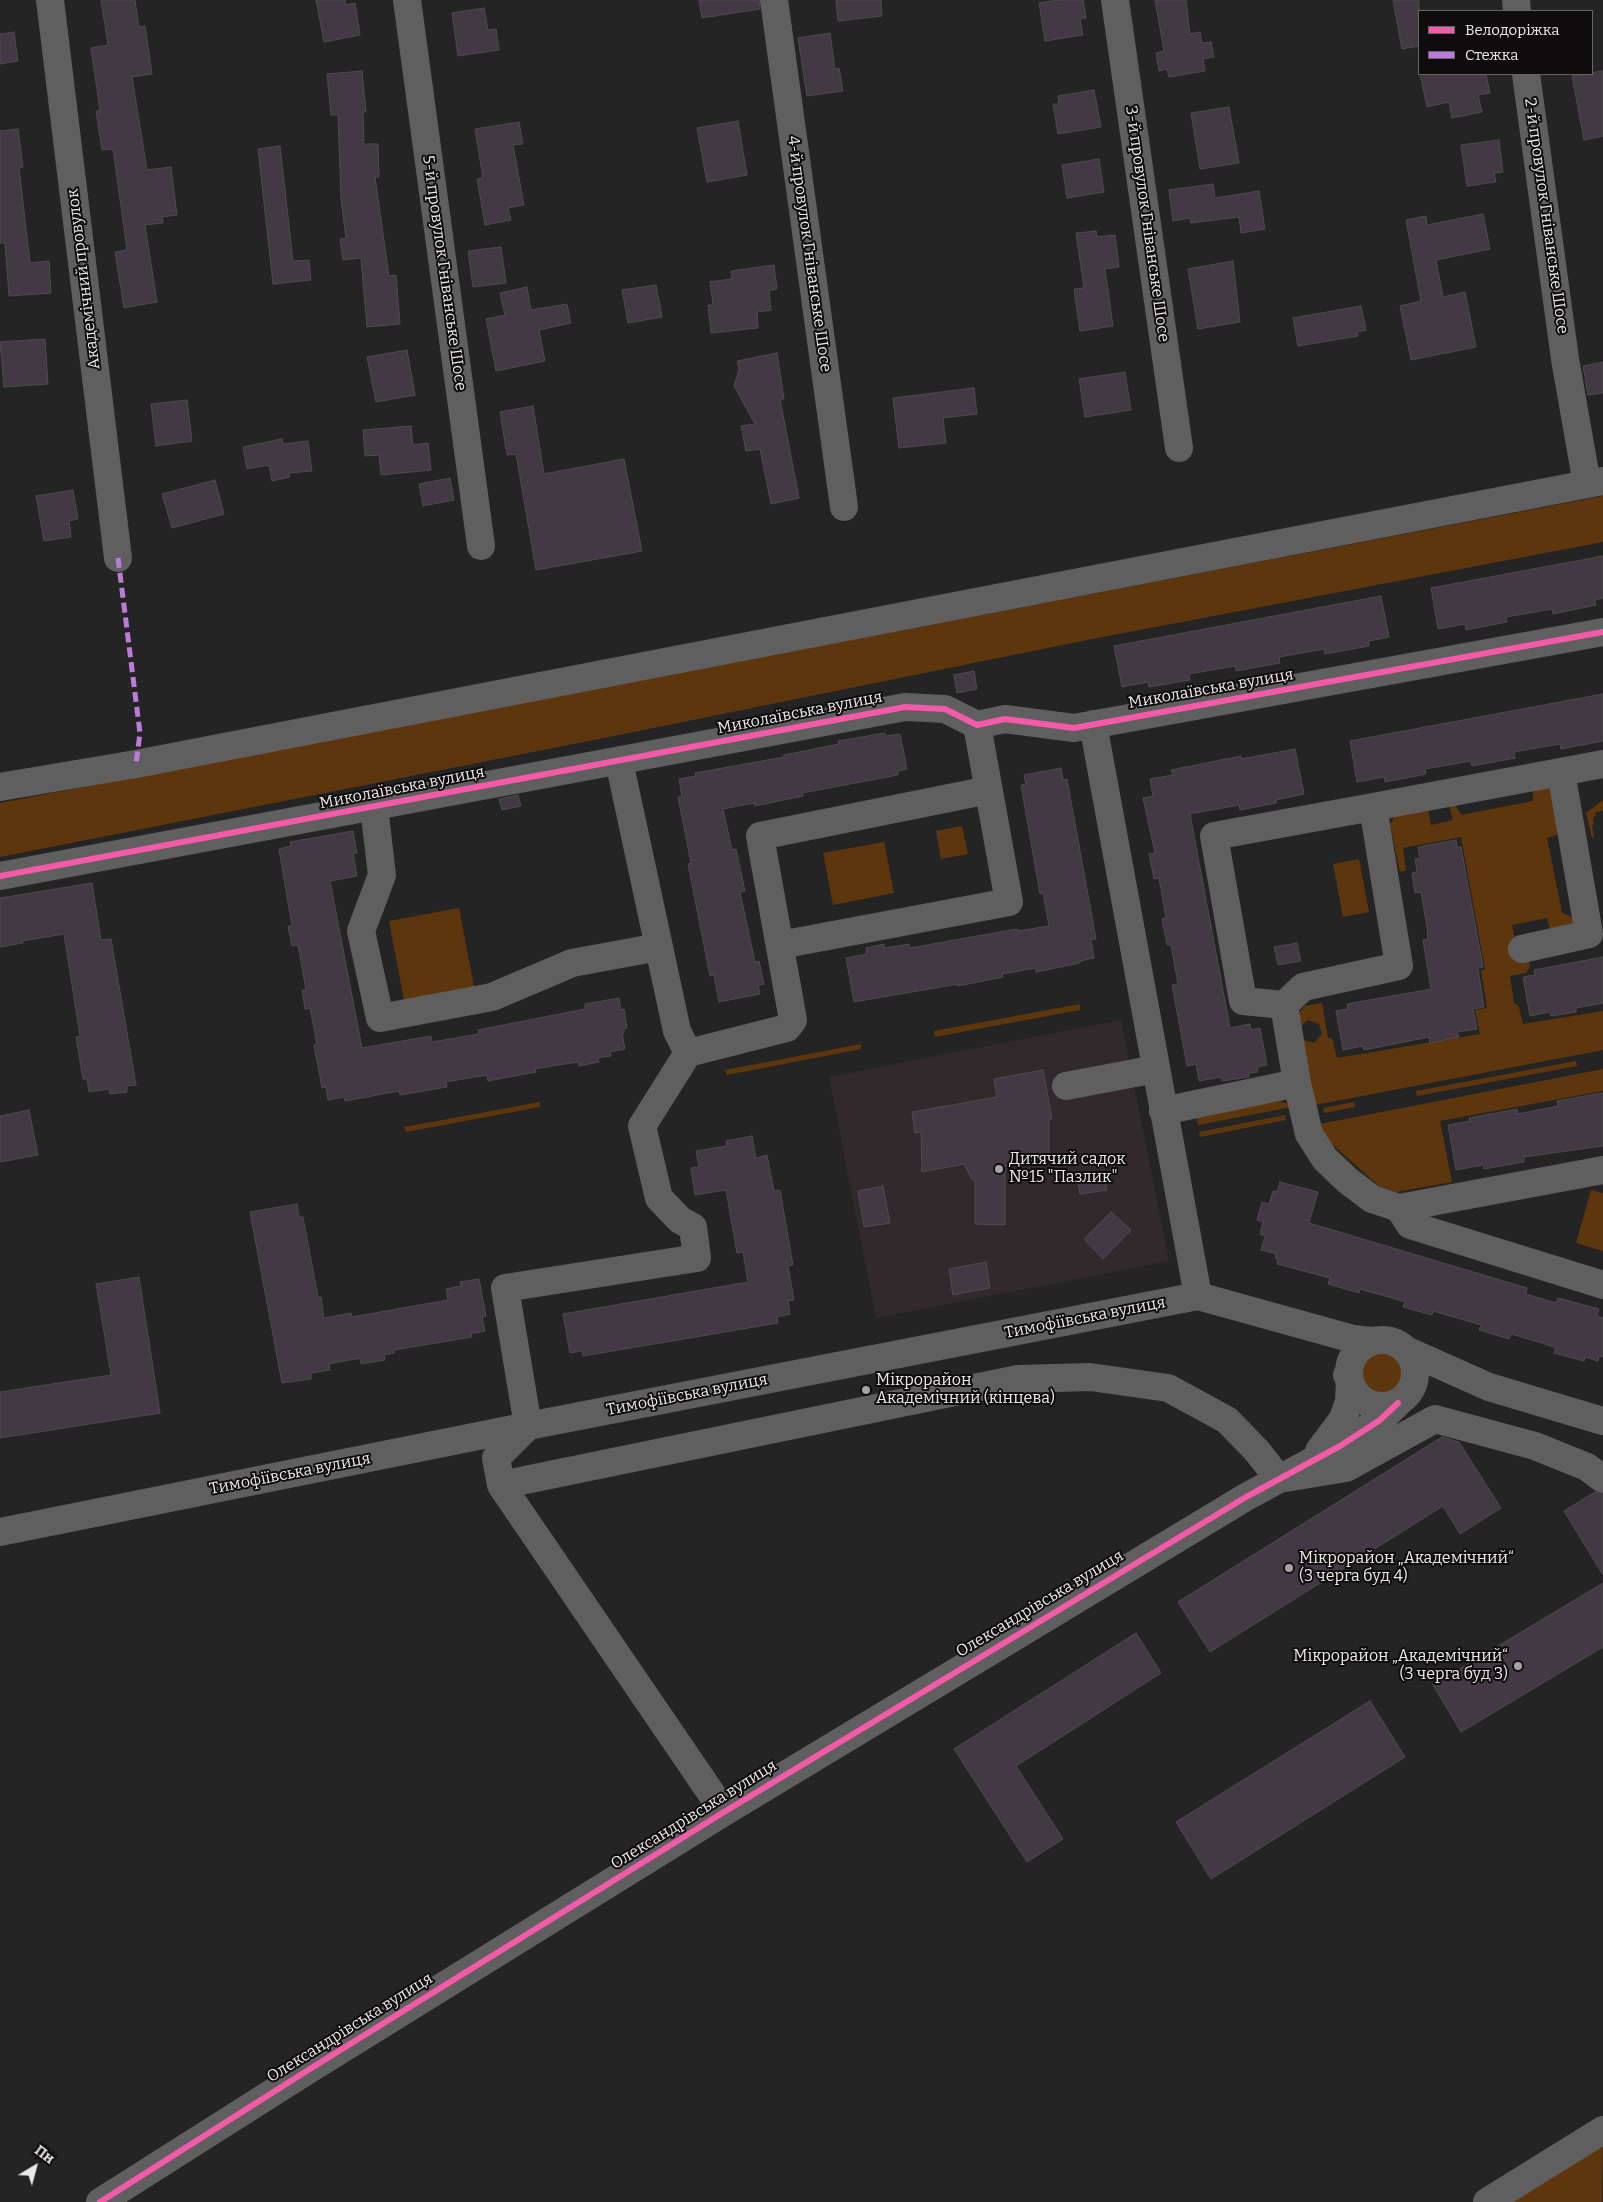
<!DOCTYPE html>
<html>
<head>
<meta charset="utf-8">
<style>
	body { margin:0 }
	#map { position:relative; width:1603px; height:2202px; overflow:hidden; background:#252424; font-family:Bitter,serif }
	canvas { display:block }
	.legend { position:absolute; left:1418px; top:10px; width:175px; height:65px; box-sizing:border-box; background:#0e0c0d; border:1px solid #666465; margin:0; padding:6px 9px; list-style:none; font-size:15px; color:#ebe8e9 }
	.legend li { display:flex; align-items:center; gap:10px; height:25px }
	.legend b { width:25px; border:1px solid #666465 }
	.north { position:absolute; left:10px; top:2142px; width:50px; height:50px; -webkit-text-stroke:4px #0e0c0d; paint-order:stroke; rotate:37deg; font-size:14px; font-weight:700; line-height:20px; text-align:center; color:#ebe8e9 }
	.north::after { content:''; display:block; margin:auto; width:18px; height:22px; background:#ebe8e9; clip-path:polygon(50% 0,100% 100%,50% 72%,0 100%) }
</style>
</head>
<body>
<div id="map">
<canvas width="1603" height="2202"></canvas>
<ul class="legend">
<li><b style="height:6px;background:#f35aa7"></b>Велодоріжка</li>
<li><b style="height:6px;background:#bd7bd9"></b>Стежка</li>
</ul>
<div class="north">Пн</div>
</div>
<script>
const ctx = document.querySelector('canvas').getContext('2d');
ctx.lineJoin = 'round';
function fill(path, color) {
  ctx.fillStyle = color;
  ctx.fill(path, 'evenodd');
}
function shape(rows) {
  const path = new Path2D();
  for (const r of rows) {
    if (r.length === 3) {
      path.moveTo(r[0] + r[2], r[1]);
      path.arc(r[0], r[1], r[2], 0, 2 * Math.PI);
      continue;
    }
    path.moveTo(r[0], r[1]);
    for (let i = 2; i < r.length; i += 2) path.lineTo(r[i], r[i + 1]);
  }
  return path;
}
function trace(path, color, width, dash) {
  ctx.strokeStyle = color;
  ctx.lineWidth = width;
  ctx.lineCap = dash ? 'butt' : 'round';
  ctx.setLineDash(dash || []);
  ctx.stroke(path);
}
function write(font, color, halo, rows, align = 'center') {
  ctx.font = font + ' Bitter,serif';
  ctx.lineWidth = 4;
  ctx.setLineDash([]);
  ctx.textBaseline = 'middle';
  ctx.strokeStyle = halo;
  ctx.fillStyle = color;
  for (const [text, x, y, turn = 0] of rows) {
    ctx.save();
    ctx.translate(x, y);
    ctx.rotate((+turn || 0) * Math.PI / 180);
    ctx.textAlign = isNaN(turn) ? turn : align;
    if (halo) ctx.strokeText(text, 0, 0);
    ctx.fillText(text, 0, 0);
    ctx.restore();
  }
}
fill(shape([
	[1121,1020,1169,1261,876,1318,829,1077]
]), '#32292d');
fill(shape([
	[1603,496,1603,542,1087,640,614,736,0,857,0,803],
	[1552,785,1561,833,1547,838,1562,913,1570,916,1576,922,1576,929,1552,938,1547,918,1512,925,1519,961,1529,960,1530,967,1526,973,1510,976,1514,1003,1519,1007,1523,1024,1603,1011,1603,1050,1315,1105,1301,1039,1314,1043,1322,1034,1319,1024,1308,1020,1299,1028,1297,1016,1304,1006,1322,1003,1328,1038,1332,1038,1337,1058,1480,1034,1475,1010,1487,1008,1481,971,1485,969,1461,837,1403,848,1406,870,1400,872,1390,825,1394,817,1401,814,1428,809,1431,825,1453,820,1449,805,1455,804,1461,815,1533,801,1533,790],
	[1603,800,1603,811,1595,812,1596,816,1593,817,1594,824,1592,825,1594,837,1592,838,1586,813],
	[962,826,968,854,941,859,936,831],
	[884,842,894,893,833,905,823,853],
	[1359,859,1369,912,1343,917,1333,864],
	[459,908,475,992,405,1005,389,921],
	[1080,1004,1080,1010,935,1037,934,1031],
	[861,1044,861,1049,727,1075,725,1070],
	[1576,1061,1577,1066,1417,1096,1416,1091],
	[1603,1069,1603,1091,1440,1121,1452,1182,1396,1192,1380,1187,1324,1137,1320,1124],
	[1278,1101,1287,1103,1292,1107,1198,1125,1196,1116],
	[540,1102,540,1107,406,1132,404,1127],
	[1354,1102,1355,1107,1324,1113,1323,1108],
	[1285,1115,1286,1120,1200,1137,1199,1132],
	[1591,1190,1603,1193,1603,1251,1576,1243],
	[1383,1372,25],
	[1603,2130,1602,2202,1487,2202]
]), '#5e360e');
const building = shape([
	[101,0,135,0,139,27,145,26,152,74,132,77,147,170,171,167,177,215,162,217,163,223,145,225,157,302,124,308,115,252,127,250,113,149,102,150,96,111,100,111,91,48,108,45,101,0],
	[316,0,345,0,346,5,355,3,360,35,324,42,316,0],
	[699,0,759,0,760,9,702,18,699,0],
	[836,0,881,0,882,16,838,21,836,0],
	[1058,0,1083,0,1086,18,1080,19,1083,35,1045,41,1039,3,1058,0],
	[1155,0,1186,0,1190,34,1200,32,1202,43,1211,42,1214,57,1203,59,1205,71,1169,77,1167,69,1159,71,1156,53,1164,51,1155,0],
	[1393,0,1419,0,1419,46,1402,49,1393,0],
	[484,8,488,30,496,29,499,50,458,56,452,13,484,8],
	[14,32,18,61,0,64,0,34,14,32],
	[830,33,835,69,839,68,843,91,807,96,798,38,830,33],
	[362,71,366,112,363,112,364,144,378,144,379,177,375,177,389,276,396,275,400,324,367,327,361,258,343,260,340,239,346,238,341,199,338,115,331,115,327,74,362,71],
	[1603,71,1603,136,1584,140,1572,76,1603,71],
	[1420,74,1486,74,1490,93,1478,95,1482,112,1452,118,1449,102,1427,107,1420,74],
	[1094,90,1101,127,1058,134,1053,104,1059,104,1058,96,1094,90],
	[1229,107,1239,163,1200,169,1191,113,1229,107],
	[738,121,747,175,707,182,697,128,738,121],
	[519,122,523,144,513,145,524,205,508,208,511,220,485,225,477,179,483,178,475,129,519,122],
	[18,129,23,167,19,168,30,263,49,261,51,293,9,296,5,243,0,243,0,131,18,129],
	[1499,140,1503,172,1494,173,1496,182,1467,186,1461,145,1499,140],
	[280,146,293,261,309,260,311,280,273,284,258,149,280,146],
	[1099,159,1104,192,1067,198,1062,165,1099,159],
	[1213,184,1215,198,1259,191,1265,229,1241,233,1239,217,1191,223,1190,218,1173,221,1169,190,1213,184],
	[1483,214,1490,249,1436,260,1443,297,1465,292,1476,347,1411,360,1400,306,1421,301,1406,220,1426,216,1427,225,1483,214],
	[1096,231,1097,237,1115,235,1119,267,1105,269,1113,326,1080,331,1074,289,1084,288,1076,233,1096,231],
	[501,247,506,283,473,287,468,251,501,247],
	[1233,261,1240,322,1198,329,1188,269,1233,261],
	[774,265,777,289,769,290,771,310,757,312,758,328,711,333,708,305,713,305,710,282,732,279,731,271,774,265],
	[656,285,662,317,628,323,622,290,656,285],
	[527,287,531,310,567,304,571,323,539,330,545,361,496,371,486,319,505,315,500,293,527,287],
	[1361,306,1366,330,1357,332,1358,336,1298,346,1293,318,1361,306],
	[45,339,48,384,4,387,0,342,45,339],
	[407,350,415,395,376,402,367,357,407,350],
	[777,353,784,399,780,399,799,498,771,504,760,449,746,451,741,426,755,424,734,386,739,369,737,361,777,353],
	[1603,362,1603,393,1588,395,1583,366,1603,362],
	[1125,372,1131,410,1085,417,1079,379,1125,372],
	[974,388,977,414,943,418,946,443,899,448,893,398,974,388],
	[187,400,192,441,156,446,151,404,187,400],
	[533,406,544,474,624,459,642,551,536,570,516,454,507,455,500,412,533,406],
	[411,426,413,445,428,443,431,470,381,475,379,455,365,456,363,430,411,426],
	[282,439,283,444,308,441,312,471,289,473,290,477,272,481,269,465,247,469,243,447,282,439],
	[450,478,454,500,423,506,419,484,450,478],
	[215,480,224,514,172,528,162,494,215,480],
	[73,490,78,519,69,521,71,537,44,541,36,496,73,490],
	[1603,556,1603,598,1595,600,1596,605,1553,614,1552,609,1506,617,1507,622,1466,630,1465,624,1438,629,1431,588,1603,556],
	[1381,596,1389,637,1369,641,1369,646,1325,654,1324,649,1279,657,1280,663,1236,671,1235,666,1189,674,1190,680,1149,687,1148,682,1122,687,1114,646,1381,596],
	[974,671,977,689,957,693,954,675,974,671],
	[1603,694,1603,741,1561,749,1560,744,1514,752,1515,758,1472,766,1471,761,1425,769,1426,774,1385,782,1384,777,1357,782,1350,741,1603,694],
	[885,733,885,736,900,734,907,769,898,771,898,775,802,793,803,796,755,806,754,803,723,809,732,850,736,849,745,891,740,892,755,962,759,961,764,984,758,985,760,994,719,1002,714,975,710,976,688,864,691,863,678,797,682,797,679,779,696,776,695,773,784,757,784,755,839,744,838,741,885,733],
	[1295,749,1304,794,1276,800,1276,803,1240,810,1239,805,1190,814,1230,1028,1250,1024,1251,1030,1260,1028,1267,1065,1257,1067,1258,1072,1248,1073,1249,1077,1222,1081,1222,1077,1199,1081,1196,1064,1187,1066,1172,985,1178,984,1171,945,1167,945,1162,919,1166,918,1159,878,1154,879,1149,854,1155,853,1143,798,1153,796,1150,779,1173,775,1171,770,1241,756,1241,759,1295,749],
	[1061,768,1063,780,1067,779,1096,939,1091,940,1094,958,1080,961,1080,963,1036,972,1036,968,1002,974,1003,977,958,986,958,984,854,1002,846,958,867,954,866,948,884,944,884,948,909,944,910,948,1017,929,1018,931,1049,926,1043,893,1040,894,1021,785,1026,784,1024,775,1061,768],
	[518,795,521,806,502,810,499,799,518,795],
	[353,831,357,853,353,853,357,876,330,881,362,1048,431,1036,432,1042,479,1034,478,1030,585,1009,585,1004,619,998,621,1010,624,1009,627,1028,624,1029,624,1033,622,1033,625,1049,610,1052,611,1056,598,1058,599,1062,579,1066,578,1062,552,1066,535,1069,536,1072,488,1081,487,1075,446,1082,447,1087,400,1095,399,1091,345,1101,344,1097,328,1100,326,1087,322,1088,314,1045,317,1044,310,1008,305,1009,302,990,306,990,298,945,292,946,288,926,292,926,279,849,291,846,290,842,353,831],
	[1456,840,1457,847,1461,847,1483,967,1478,968,1484,1007,1473,1009,1477,1029,1457,1032,1459,1037,1430,1043,1429,1037,1364,1050,1363,1046,1343,1050,1336,1011,1348,1009,1347,1004,1431,989,1423,940,1428,939,1427,927,1421,892,1415,893,1412,873,1417,872,1415,859,1420,858,1418,847,1456,840],
	[92,883,101,940,111,939,136,1085,127,1086,127,1092,110,1094,109,1089,89,1092,87,1079,83,1079,76,1037,80,1036,64,934,22,941,23,943,0,947,0,898,92,883],
	[1297,943,1301,961,1278,965,1274,947,1297,943],
	[1603,957,1603,1003,1576,1008,1576,1012,1551,1016,1550,1012,1530,1016,1523,977,1535,975,1534,970,1603,957],
	[1043,1070,1052,1119,1049,1119,1049,1158,1005,1166,1005,1225,975,1224,975,1181,972,1179,964,1164,922,1172,921,1132,915,1133,912,1112,997,1097,994,1079,1043,1070],
	[1603,1093,1603,1146,1524,1157,1524,1162,1484,1169,1483,1165,1456,1170,1448,1125,1470,1121,1469,1118,1517,1109,1518,1114,1558,1106,1557,1101,1603,1093],
	[29,1110,38,1155,0,1162,0,1116,29,1110],
	[752,1136,756,1158,767,1155,774,1191,780,1190,793,1265,788,1266,794,1300,788,1301,790,1314,777,1317,778,1323,583,1356,582,1351,570,1353,563,1314,748,1282,743,1252,737,1253,726,1190,695,1195,691,1168,699,1167,696,1151,727,1146,726,1141,752,1136],
	[1104,1172,1107,1190,1080,1194,1077,1177,1104,1172],
	[1280,1182,1318,1192,1309,1223,1527,1288,1526,1294,1556,1303,1558,1298,1599,1309,1597,1316,1603,1318,1603,1357,1599,1356,1598,1361,1585,1357,1584,1361,1554,1353,1556,1348,1542,1343,1511,1334,1509,1339,1479,1330,1481,1325,1433,1311,1432,1315,1403,1307,1405,1302,1392,1298,1360,1289,1359,1293,1328,1284,1330,1278,1277,1264,1278,1259,1275,1258,1276,1254,1261,1250,1265,1236,1260,1234,1263,1222,1257,1220,1262,1202,1269,1204,1273,1191,1277,1192,1280,1182],
	[883,1186,890,1223,864,1227,858,1191,883,1186],
	[297,1204,299,1217,303,1217,318,1297,321,1297,324,1318,351,1313,352,1317,448,1300,446,1289,461,1286,460,1282,479,1279,486,1316,482,1317,485,1331,471,1334,472,1337,394,1350,394,1353,384,1355,385,1360,361,1364,360,1358,329,1364,330,1370,311,1373,311,1379,282,1383,250,1212,297,1204],
	[1111,1212,1131,1230,1103,1259,1084,1239,1111,1212],
	[986,1262,990,1288,953,1295,949,1269,986,1262],
	[139,1277,160,1413,0,1438,0,1392,111,1375,96,1284,139,1277],
	[1442,1437,1459,1442,1501,1508,1460,1534,1443,1506,1210,1652,1178,1602,1442,1437],
	[1595,1492,1603,1494,1603,1575,1564,1511,1595,1492],
	[1603,1583,1603,1647,1461,1732,1433,1685,1603,1583],
	[1136,1633,1161,1673,1016,1766,1063,1839,1027,1862,954,1749,1136,1633],
	[1370,1701,1405,1757,1211,1879,1176,1822,1370,1701]
]);
fill(building, '#433945');
trace(building, '#4d4c4c', 1);
trace(shape([
	[50,0,118,558],
	[407,0,481,546],
	[774,0,844,507],
	[1115,0,1179,448],
	[1516,0,1517,11],
	[1526,74,1565,359,1587,484],
	[1093,724,1198,1296],
	[619,761,677,1031,688,1053],
	[1603,764,1373,807,1399,966,1303,987,1284,1005,1297,1083,1309,1134,1325,1159,1347,1180,1372,1199,1399,1208,1603,1170],
	[0,787,136,764,1603,481],
	[374,807,382,875,361,931,380,1018,492,997,572,963,659,947],
	[0,876,905,707,945,709,977,725,1005,719,1074,728,1603,632],
	[780,945,1009,902,977,725],
	[1522,949,1589,934,1561,772],
	[1284,1005,1243,1001,1214,836,1373,807],
	[1066,1086,1156,1069],
	[1163,1111,1297,1083],
	[1399,1208,1410,1225,1603,1285],
	[1382,1373,33],
	[1408,1351,1489,1387,1603,1421],
	[528,1426,505,1288,697,1258,693,1227,680,1220,659,1198,642,1126,688,1053,787,1028,793,1020,760,836,989,790],
	[528,1426,496,1458,501,1485,724,1812],
	[1319,1451,1343,1419,1349,1401,1350,1380,1347,1375],
	[501,1485,1018,1379,1090,1377,1168,1388,1227,1420,1257,1451,1279,1479,1346,1468,1435,1419,1535,1446,1587,1467,1603,1479],
	[0,1532,528,1426,1198,1296,1353,1339,1372,1341],
	[100,2202,305,2072,724,1812,1246,1497,1340,1446,1380,1420,1398,1403],
	[1487,2202,1603,2130]
]), '#605f5f', 28);
trace(shape([
	[118,558,140,733,136,764]
]), '#bd7bd9', 5, [10, 5]);
trace(shape([
	[0,876,905,707,945,709,977,725,1005,719,1074,728,1603,632],
	[100,2202,305,2072,724,1812,1246,1497,1340,1446,1380,1420,1398,1403]
]), '#f35aa7', 6);
for (const [x, y, r, color] of [
	[999,1169,5,"#a6a3a4"],
	[866,1390,5,"#a6a3a4"],
	[1289,1568,5,"#a6a3a4"],
	[1518,1666,5,"#a6a3a4"]
]) {
  const dot = new Path2D();
  dot.arc(x, y, r, 0, 2 * Math.PI);
  ctx.fillStyle = color;
  ctx.fill(dot);
  trace(dot, '#0e0c0d', 2);
}
write('16px', '#ebe8e9', '#0e0c0d', [
	["2-й провулок Гніванське Шосе",1546,216,82],
	["3-й провулок Гніванське Шосе",1147,224,82],
	["4-й провулок Гніванське Шосе",809,254,82],
	["5-й провулок Гніванське Шосе",444,273,82],
	["Академічний провулок",84,279,-97],
	["Миколаївська вулиця",1211,689,-10],
	["Миколаївська вулиця",800,713,-11],
	["Миколаївська вулиця",402,788,-11],
	["Тимофіївська вулиця",1085,1318,-11],
	["Тимофіївська вулиця",687,1395,-11],
	["Тимофіївська вулиця",290,1474,-11],
	["Олександрівська вулиця",1040,1604,-31],
	["Олександрівська вулиця",694,1815,-32],
	["Олександрівська вулиця",350,2028,-32]
]);
write('16px', '#ebe8e9', '#0e0c0d', [
	["Дитячий садок",1009,1160],
	["№15 \"Пазлик\"",1009,1178],
	["Мікрорайон",876,1381],
	["Академічний (кінцева)",876,1399],
	["Мікрорайон „Академічний“",1299,1559],
	["(3 черга буд 4)",1299,1577],
	["Мікрорайон „Академічний“",1508,1657,"right"],
	["(3 черга буд 3)",1508,1675,"right"]
], 'left');
</script>
</body>
</html>
